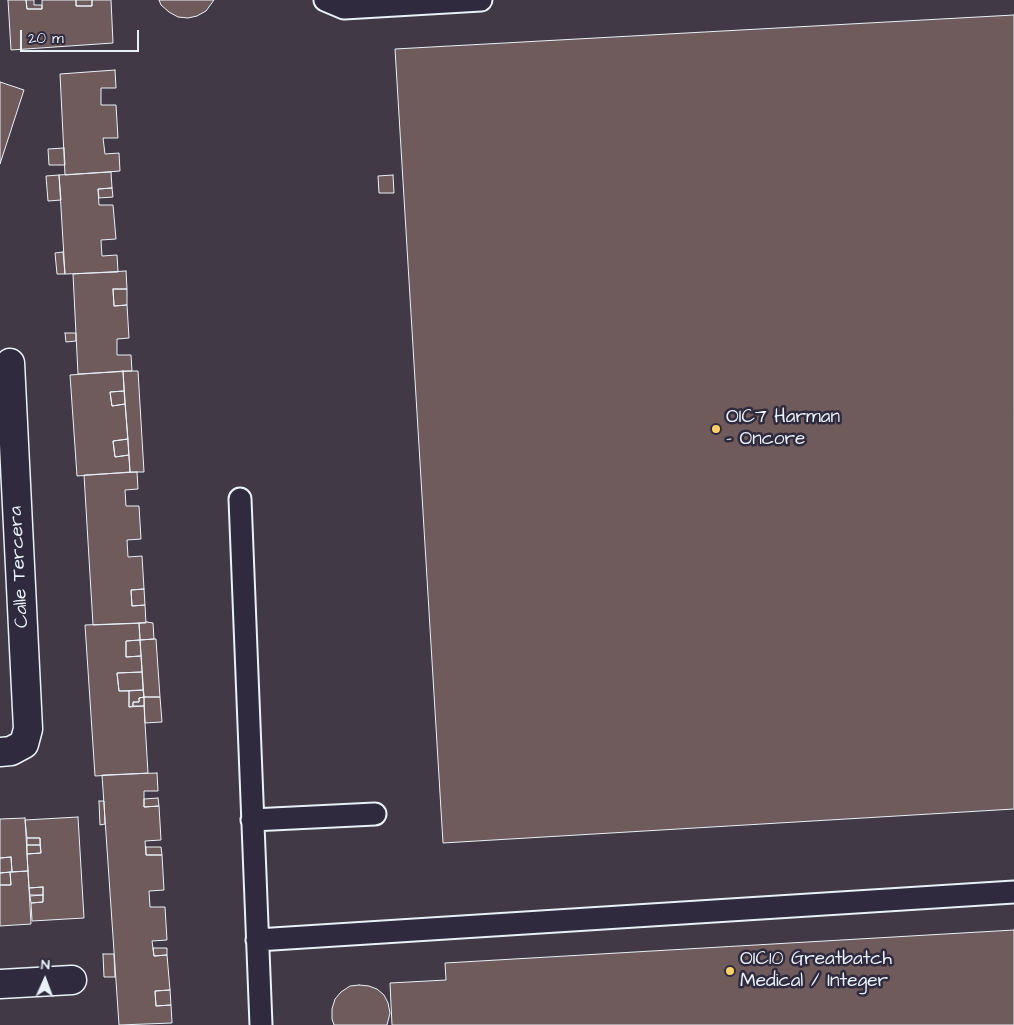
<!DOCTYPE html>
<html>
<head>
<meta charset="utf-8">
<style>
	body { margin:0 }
	#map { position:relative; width:1014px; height:1025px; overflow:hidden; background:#423946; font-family:"Architects Daughter",sans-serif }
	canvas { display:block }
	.north { position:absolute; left:20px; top:955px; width:50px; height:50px; -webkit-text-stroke:4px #2f2a3d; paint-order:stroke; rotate:2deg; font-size:14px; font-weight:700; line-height:20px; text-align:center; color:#e8f1f8 }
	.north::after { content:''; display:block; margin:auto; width:18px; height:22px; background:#e8f1f8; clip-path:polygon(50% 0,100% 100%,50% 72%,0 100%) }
	.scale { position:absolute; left:20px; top:30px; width:119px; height:22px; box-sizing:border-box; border:2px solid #e8f1f8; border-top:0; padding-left:6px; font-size:15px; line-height:18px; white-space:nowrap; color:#e8f1f8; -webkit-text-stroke:4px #2f2a3d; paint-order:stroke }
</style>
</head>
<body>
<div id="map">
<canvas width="1014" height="1025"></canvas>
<div class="north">N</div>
<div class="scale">20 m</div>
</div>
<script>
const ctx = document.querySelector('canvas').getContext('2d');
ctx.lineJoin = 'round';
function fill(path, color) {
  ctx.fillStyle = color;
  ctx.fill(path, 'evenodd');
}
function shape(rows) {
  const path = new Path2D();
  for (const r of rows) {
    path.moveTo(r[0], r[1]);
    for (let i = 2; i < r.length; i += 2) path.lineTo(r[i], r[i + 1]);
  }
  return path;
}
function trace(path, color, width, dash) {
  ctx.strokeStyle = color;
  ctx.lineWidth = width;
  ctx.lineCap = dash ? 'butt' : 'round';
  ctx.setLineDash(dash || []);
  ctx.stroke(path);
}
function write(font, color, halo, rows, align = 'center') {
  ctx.font = font + ' "Architects Daughter",sans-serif';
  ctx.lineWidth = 5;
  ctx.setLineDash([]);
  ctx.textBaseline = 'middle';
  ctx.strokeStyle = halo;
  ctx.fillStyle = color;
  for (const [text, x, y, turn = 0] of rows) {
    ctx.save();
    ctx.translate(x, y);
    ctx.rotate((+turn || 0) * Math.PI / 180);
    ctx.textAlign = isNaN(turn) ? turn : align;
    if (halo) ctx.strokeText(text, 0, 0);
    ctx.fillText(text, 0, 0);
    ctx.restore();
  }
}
const building = shape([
	[8,0,26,0,27,9,42,9,42,0,76,0,76,6,92,6,92,0,111,0,113,43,11,50,8,0],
	[26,0,34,0,34,5,42,5,42,9,27,9,26,0],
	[76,0,92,0,92,6,76,6,76,0],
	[159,0,214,0,206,11,197,16,188,18,178,17,169,12,161,5,159,0],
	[1014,15,1014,809,443,843,395,49,1014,15],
	[115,70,116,88,101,88,101,105,116,105,118,138,103,138,105,154,119,153,120,171,65,175,60,74,115,70],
	[0,82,24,90,0,164,0,82],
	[64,148,65,165,49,165,48,149,64,148],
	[111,172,112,188,98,189,99,205,113,205,116,239,101,240,102,256,117,255,118,272,65,274,59,175,111,172],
	[59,175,61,200,48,201,46,176,59,175],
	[393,175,394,193,379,193,378,176,393,175],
	[112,188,113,197,99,198,98,189,112,188],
	[63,252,65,274,57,274,55,253,63,252],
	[126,271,127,289,113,289,114,306,127,305,129,338,117,339,117,355,131,355,132,371,78,374,73,274,126,271],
	[113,289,127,289,127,305,114,306,113,289],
	[65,333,76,333,76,341,66,342,65,333],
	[123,371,124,391,110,392,112,406,125,404,128,439,113,441,115,457,129,455,130,472,77,476,70,375,123,371],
	[123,371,138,371,144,472,130,472,123,371],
	[124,391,125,404,112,406,110,392,124,391],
	[128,439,129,455,115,457,113,441,128,439],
	[137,472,138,489,125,490,126,506,139,506,141,539,127,540,128,557,142,556,144,589,131,590,132,606,145,605,146,623,93,625,84,475,137,472],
	[144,589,145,605,132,606,131,590,144,589],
	[147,622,153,623,154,639,140,640,139,623,147,622],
	[139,623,140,640,126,641,126,657,141,656,142,672,117,673,119,691,129,691,129,707,144,706,148,773,95,776,85,625,139,623],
	[154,639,156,639,160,697,144,697,140,640,154,639],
	[140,640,141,656,126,657,126,641,140,640],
	[142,672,143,690,119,691,117,673,142,672],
	[143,690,144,697,139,698,139,702,133,702,133,706,129,707,129,691,143,690],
	[144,697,144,706,133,706,133,702,139,702,139,698,144,697],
	[144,697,160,697,162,722,145,723,144,697],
	[157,773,158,791,144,791,144,807,159,806,161,840,145,841,146,855,162,855,164,890,149,891,150,907,165,907,167,940,152,941,153,948,154,956,167,955,170,990,155,991,156,1006,171,1005,172,1023,119,1025,102,775,157,773],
	[158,798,159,806,144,807,144,799,158,798],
	[99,801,104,801,105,824,100,825,99,801],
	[78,817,84,918,32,921,31,903,43,902,43,887,29,888,27,854,41,853,40,838,27,838,25,820,78,817],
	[25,818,28,871,12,872,11,857,0,858,0,819,25,818],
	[27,838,40,838,40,845,27,845,27,838],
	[27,845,40,845,41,853,27,854,27,845],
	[146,847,161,847,162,855,146,855,146,847],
	[11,857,12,872,0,873,0,858,11,857],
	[28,871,31,924,0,926,0,885,11,885,10,872,28,871],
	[10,872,11,885,0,885,0,873,10,872],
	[43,887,43,895,30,895,29,888,43,887],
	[43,895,43,902,31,903,30,896,43,895],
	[1014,930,1014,1025,392,1025,390,983,446,980,445,963,1014,930],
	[153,948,167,948,167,955,154,956,153,948],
	[103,954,114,954,115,977,104,977,103,954],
	[359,985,369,986,377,989,384,995,388,1003,390,1013,387,1025,334,1025,332,1019,332,1009,335,999,341,992,350,986,359,985],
	[170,990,171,1005,156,1006,155,991,170,990]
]);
fill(building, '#6f5b5c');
trace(building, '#e8f1f8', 1);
const service = shape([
	[325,0,344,8,481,0],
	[240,499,261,1025],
	[252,820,375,814],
	[257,940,1014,892]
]);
const minor = shape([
	[0,752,11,751,24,744,28,729,10,363],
	[0,984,72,980]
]);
trace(service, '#e8f1f8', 25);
trace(minor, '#e8f1f8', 31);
trace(service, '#2f2a3d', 21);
trace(minor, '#2f2a3d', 28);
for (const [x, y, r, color] of [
	[716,429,5,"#ffd166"],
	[730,971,5,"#ffd166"]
]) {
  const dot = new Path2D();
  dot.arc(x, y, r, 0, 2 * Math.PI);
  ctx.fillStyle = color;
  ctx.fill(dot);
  trace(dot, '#2f2a3d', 2);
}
write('19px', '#e8f1f8', '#2f2a3d', [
	["OIC7 Harman",726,418],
	["- Oncore",726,440],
	["OIC10 Greatbatch",740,960],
	["Medical / Integer",740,982]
], 'left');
write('19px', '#e8f1f8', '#2f2a3d', [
	["Calle Tercera",20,567,-93]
]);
</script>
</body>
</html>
